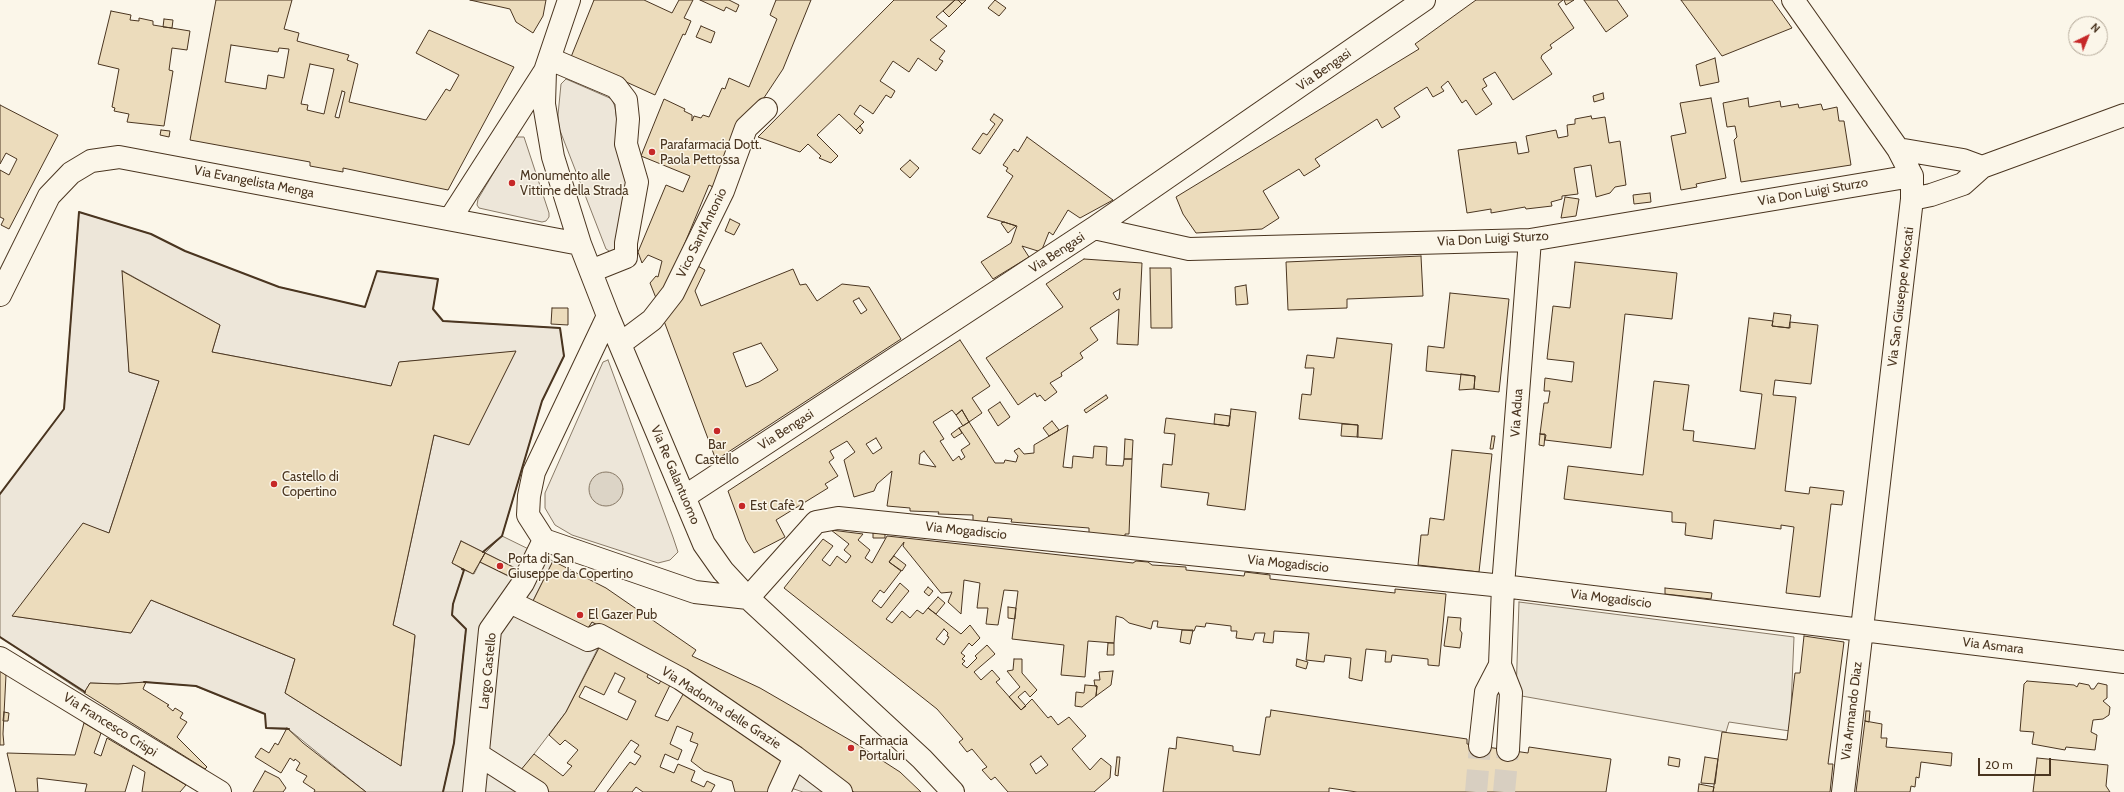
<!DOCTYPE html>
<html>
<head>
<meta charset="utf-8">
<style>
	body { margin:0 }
	#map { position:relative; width:2124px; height:792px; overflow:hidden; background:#fbf6e9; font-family:Cabin,sans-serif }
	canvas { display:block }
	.north { position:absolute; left:2068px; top:16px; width:40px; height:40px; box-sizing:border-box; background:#fbf6e9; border:1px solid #b4a999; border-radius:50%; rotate:43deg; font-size:11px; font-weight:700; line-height:16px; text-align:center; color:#4a3520 }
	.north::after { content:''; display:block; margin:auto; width:14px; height:18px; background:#c62828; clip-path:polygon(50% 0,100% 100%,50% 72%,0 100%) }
	.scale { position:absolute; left:1978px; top:758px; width:73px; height:18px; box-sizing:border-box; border:2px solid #4a3520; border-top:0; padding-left:5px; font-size:12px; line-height:14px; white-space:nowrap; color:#4a3520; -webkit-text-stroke:3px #fbf6e9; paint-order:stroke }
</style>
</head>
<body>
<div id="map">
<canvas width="2124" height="792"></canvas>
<div class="north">N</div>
<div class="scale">20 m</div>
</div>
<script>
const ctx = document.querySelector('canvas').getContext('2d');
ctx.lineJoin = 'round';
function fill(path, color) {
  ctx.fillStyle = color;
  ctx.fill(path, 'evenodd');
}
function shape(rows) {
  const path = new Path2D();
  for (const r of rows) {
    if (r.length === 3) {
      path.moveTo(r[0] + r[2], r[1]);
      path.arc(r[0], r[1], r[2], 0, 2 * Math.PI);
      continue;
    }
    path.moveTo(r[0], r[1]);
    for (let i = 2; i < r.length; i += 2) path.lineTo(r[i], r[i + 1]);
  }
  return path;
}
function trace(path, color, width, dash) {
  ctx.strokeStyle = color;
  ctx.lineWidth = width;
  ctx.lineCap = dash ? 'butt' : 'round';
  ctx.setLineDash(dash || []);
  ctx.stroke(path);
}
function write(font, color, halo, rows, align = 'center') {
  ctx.font = font + ' Cabin,sans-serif';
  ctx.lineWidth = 3;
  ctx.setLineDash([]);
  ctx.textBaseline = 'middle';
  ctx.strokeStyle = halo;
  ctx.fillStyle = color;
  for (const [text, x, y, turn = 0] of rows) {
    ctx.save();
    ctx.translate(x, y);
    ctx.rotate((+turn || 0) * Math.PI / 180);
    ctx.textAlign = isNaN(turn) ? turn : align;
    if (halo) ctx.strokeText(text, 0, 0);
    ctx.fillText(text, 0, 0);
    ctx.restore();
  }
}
const green = shape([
	[566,79,612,99,615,107,627,189,626,243,612,253,606,249,559,128,558,115,561,84,566,79],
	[515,137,524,137,549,213,549,217,546,221,542,222,479,208,477,205,478,199,515,137],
	[79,212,151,234,185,251,279,287,365,307,377,271,438,279,433,309,443,321,560,328,564,356,542,401,502,536,485,553,461,541,452,563,464,570,453,604,466,629,454,743,443,792,366,792,287,728,266,728,265,714,195,686,146,682,118,684,90,683,84,693,0,637,0,494,64,409,79,212],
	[123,271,220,325,212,352,391,386,400,362,515,352,469,444,434,435,393,625,415,636,401,766,285,693,295,659,151,600,131,633,13,616,83,524,109,533,159,381,129,372,123,271],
	[608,360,673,537,678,552,670,560,658,563,572,535,555,525,545,508,545,493,603,362,608,360]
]);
fill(green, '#ede6d9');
trace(green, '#887966', 1);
const parking = shape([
	[502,536,553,561,533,601,588,628,592,622,607,630,566,712,534,754,519,792,443,792,454,743,466,629,452,615,453,604,464,570,474,574,480,562,514,579,519,570,485,553,502,536],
	[1519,602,1794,637,1790,731,1729,722,1726,732,1516,695,1519,602],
	[793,749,833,792,803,792,782,785,793,749]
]);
fill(parking, '#ede7d9');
trace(parking, '#887966', 1);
const water = shape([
	[606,489,17]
]);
fill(water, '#dcd4c6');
trace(water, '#887966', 1);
const building = shape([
	[216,0,292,0,284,29,299,33,297,41,349,55,347,60,358,64,349,102,426,120,446,89,450,91,459,75,416,53,429,30,514,67,448,190,343,168,343,172,310,166,310,162,190,140,216,0],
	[231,45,278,52,279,48,289,49,284,78,268,75,266,89,225,82,231,45],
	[310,64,334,69,324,114,307,110,308,105,301,104,310,64],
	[342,91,345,92,339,118,335,117,342,91],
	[470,0,546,0,543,16,533,33,516,22,510,9,470,0],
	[594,0,644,0,672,13,679,0,693,0,684,18,691,21,685,35,683,34,655,95,571,57,594,0],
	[700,0,729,0,739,5,736,12,726,7,724,11,700,0],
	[776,0,811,0,783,69,742,131,717,189,709,185,660,303,658,303,650,283,656,276,658,277,662,261,648,255,642,263,638,252,666,185,683,192,690,176,641,156,664,99,685,109,684,111,692,115,692,121,694,116,701,118,703,115,709,117,722,88,725,89,729,78,749,87,777,19,770,15,776,0],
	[894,0,955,0,936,17,947,26,930,40,945,51,939,59,943,61,936,71,918,58,909,72,893,61,880,81,895,91,891,98,886,95,873,114,860,105,854,114,864,122,856,130,839,114,817,135,838,156,831,163,819,158,821,156,808,144,800,152,758,137,894,0],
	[955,0,958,0,962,4,949,17,943,11,955,0],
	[958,0,966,0,962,4,958,0],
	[995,0,1006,8,999,16,988,8,995,0],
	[1476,0,1563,0,1558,4,1574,28,1550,45,1552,48,1542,55,1541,58,1552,74,1513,100,1495,72,1483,79,1487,86,1482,89,1492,104,1476,115,1466,100,1462,103,1448,81,1441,87,1444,91,1433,97,1427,87,1394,108,1400,117,1382,128,1377,119,1315,159,1320,166,1304,176,1299,169,1263,191,1279,218,1262,229,1196,233,1183,214,1176,197,1419,49,1415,44,1476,0],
	[1564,0,1574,0,1566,5,1564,0],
	[1584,0,1617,0,1628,16,1606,32,1584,0],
	[1681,0,1772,0,1792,28,1722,56,1681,0],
	[111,11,131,15,130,20,139,21,139,18,153,21,153,25,190,31,187,50,172,48,169,70,173,71,164,126,127,122,129,114,114,111,115,108,112,107,119,69,98,64,111,11],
	[164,19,173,20,172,28,163,27,164,19],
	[701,26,715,32,711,43,696,37,701,26],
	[1715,58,1719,82,1700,86,1696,65,1715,58],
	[1603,93,1604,99,1594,102,1593,96,1603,93],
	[1711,98,1726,178,1696,184,1697,187,1681,190,1671,136,1686,133,1680,103,1711,98],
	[1748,98,1749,107,1780,101,1781,107,1798,104,1799,108,1821,104,1823,110,1837,107,1839,121,1844,121,1851,165,1741,182,1734,140,1737,137,1735,126,1727,127,1723,103,1748,98],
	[0,105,58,135,9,229,1,225,4,219,0,217,0,170,9,175,17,159,6,153,0,164,0,105],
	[994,114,1003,120,980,154,972,149,983,133,987,135,995,124,990,120,994,114],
	[1591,116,1592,119,1605,117,1609,143,1620,141,1626,185,1615,187,1610,193,1596,197,1591,165,1574,168,1578,194,1562,196,1562,199,1551,202,1552,206,1526,209,1525,207,1491,213,1491,209,1467,213,1458,150,1516,142,1518,154,1529,152,1526,136,1556,130,1558,138,1568,136,1567,125,1575,124,1575,119,1591,116],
	[860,126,863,130,860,134,856,130,860,126],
	[161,130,170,131,169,137,160,135,161,130],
	[1027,137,1113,200,1080,218,1068,210,1053,235,1049,232,1041,252,1022,246,1029,257,993,279,981,262,1011,243,1017,226,987,217,1013,176,1006,171,1008,168,1003,165,1014,149,1018,152,1027,137],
	[910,160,919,168,910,178,900,169,910,160],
	[1650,193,1651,202,1634,204,1633,195,1650,193],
	[1565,197,1579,199,1576,216,1561,218,1565,197],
	[730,219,740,224,734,235,725,231,730,219],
	[1004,222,1016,226,1008,233,1001,223,1004,222],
	[1421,256,1423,296,1347,299,1347,308,1288,310,1286,262,1421,256],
	[1084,259,1142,263,1138,345,1117,344,1119,309,1090,328,1098,340,1080,353,1083,358,1061,373,1062,376,1050,383,1057,392,1045,401,1040,395,1037,397,1035,393,1018,405,986,358,1063,307,1046,284,1084,259],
	[1120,289,1119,299,1117,300,1113,293,1120,289],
	[1575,262,1677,273,1672,319,1625,314,1611,448,1545,440,1546,435,1540,434,1544,403,1548,403,1550,391,1544,391,1545,378,1572,382,1574,362,1547,359,1553,306,1570,308,1575,262],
	[696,265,705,270,695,291,701,306,793,269,800,285,806,284,817,301,842,284,869,287,901,339,716,460,664,321,696,265],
	[859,298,867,310,861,314,853,301,859,298],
	[761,343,778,370,759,382,746,387,733,353,761,343],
	[1150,268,1171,268,1172,328,1151,328,1150,268],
	[122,271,220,325,212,352,391,386,399,362,516,351,469,445,434,435,393,625,415,635,401,766,285,693,295,659,151,600,131,633,12,616,83,523,109,533,159,381,129,372,122,271],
	[1246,285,1248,304,1236,305,1235,287,1246,285],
	[1450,293,1509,299,1499,392,1474,389,1475,376,1426,371,1428,346,1444,348,1450,293],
	[552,308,568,308,568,325,551,324,552,308],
	[1774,313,1791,315,1789,328,1772,326,1774,313],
	[1749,318,1773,321,1772,326,1790,328,1790,322,1818,325,1811,384,1775,380,1773,395,1796,397,1785,491,1809,494,1810,487,1844,491,1842,505,1831,504,1820,597,1786,593,1794,527,1781,525,1781,529,1714,520,1712,539,1685,535,1686,523,1672,522,1672,512,1564,499,1568,466,1643,475,1654,381,1689,385,1683,430,1694,431,1693,441,1755,449,1762,394,1740,391,1749,318],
	[1337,338,1392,344,1382,439,1357,437,1358,425,1299,419,1302,394,1311,395,1314,368,1305,368,1307,355,1334,358,1337,338],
	[960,340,990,386,972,398,982,413,969,422,962,410,956,415,952,410,933,422,944,439,940,441,953,461,959,456,961,460,965,457,961,450,970,444,959,428,969,422,995,463,1004,463,1005,460,1016,462,1018,456,1014,451,1019,448,1024,454,1034,453,1034,445,1068,425,1063,467,1072,468,1073,456,1093,458,1094,446,1107,447,1106,465,1123,466,1124,459,1132,459,1129,534,1125,534,1125,538,1089,534,1089,528,1011,522,1012,519,988,517,987,522,973,521,973,515,938,514,939,512,910,511,910,508,887,506,892,471,877,484,874,491,854,497,844,460,855,452,847,441,830,451,834,458,829,462,838,476,825,484,828,488,776,520,785,537,754,553,746,540,728,491,960,340],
	[876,438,882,448,873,454,866,444,876,438],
	[924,451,936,467,919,464,920,454,924,451],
	[1461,374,1475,376,1474,389,1459,390,1461,374],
	[1106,395,1108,398,1086,413,1084,410,1106,395],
	[1000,402,1010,417,998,426,988,410,1000,402],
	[1231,409,1256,412,1245,510,1207,505,1209,493,1161,487,1163,464,1172,465,1175,434,1164,433,1166,418,1229,426,1231,409],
	[962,410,969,422,963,426,956,415,962,410],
	[1215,414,1230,416,1229,426,1214,424,1215,414],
	[1052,421,1059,430,1049,436,1043,428,1052,421],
	[1342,424,1358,425,1358,437,1341,436,1342,424],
	[959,428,962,433,954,438,951,434,959,428],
	[1540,434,1545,434,1544,446,1539,445,1540,434],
	[1492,436,1495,436,1493,449,1490,449,1492,436],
	[1125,439,1133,440,1132,459,1124,459,1125,439],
	[1452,450,1492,454,1479,572,1418,565,1421,535,1428,535,1430,518,1444,520,1452,450],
	[831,530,863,534,858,540,870,550,865,558,872,563,887,536,1133,563,1136,561,1148,562,1152,565,1186,567,1186,570,1244,576,1245,572,1270,575,1270,579,1395,593,1395,589,1446,594,1439,666,1428,665,1428,659,1392,655,1391,662,1385,662,1386,651,1366,649,1362,681,1349,678,1351,658,1325,655,1324,662,1306,660,1309,633,1274,631,1273,643,1263,642,1265,633,1255,633,1253,640,1236,638,1237,631,1231,631,1231,626,1206,623,1205,627,1196,626,1194,631,1157,627,1158,621,1153,621,1151,629,1129,623,1123,618,1116,616,1114,643,1088,641,1085,677,1061,675,1064,645,1012,639,1018,591,1004,590,998,625,986,624,988,608,977,608,980,583,964,580,961,614,948,602,952,592,941,593,903,546,904,542,889,562,901,571,884,593,880,590,872,601,881,608,900,583,909,591,886,619,892,623,902,611,910,618,917,610,923,614,928,608,961,634,970,625,980,638,972,646,969,643,961,653,965,656,962,659,965,661,962,664,967,668,977,658,975,656,987,645,995,654,974,672,981,680,992,670,1000,679,996,682,1021,710,1032,699,1048,718,1051,716,1058,725,1069,717,1086,736,1072,749,1090,770,1101,758,1111,766,1110,778,1094,792,1008,792,995,777,991,780,982,770,987,767,972,749,967,752,959,742,963,739,937,709,784,588,823,539,833,546,822,560,830,566,837,556,846,563,851,556,844,550,849,544,831,530],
	[944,629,948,633,947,636,949,637,944,645,936,639,944,629],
	[1041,756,1048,765,1036,774,1030,764,1041,756],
	[873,533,885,534,885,538,873,538,873,533],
	[461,541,485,553,473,574,452,563,461,541],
	[485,553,519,570,515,579,480,562,485,553],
	[894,556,906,565,902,571,889,562,894,556],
	[553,561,606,588,696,650,692,656,760,688,855,743,900,772,921,792,854,792,607,630,592,622,588,628,533,601,553,561],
	[928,587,933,591,929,596,924,592,928,587],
	[1665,588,1712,593,1711,599,1665,594,1665,588],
	[938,597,945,603,936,614,928,608,938,597],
	[1008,607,1016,608,1015,619,1008,618,1008,607],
	[1448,617,1461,618,1460,630,1462,633,1460,648,1444,646,1448,617],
	[1182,630,1193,630,1190,644,1180,642,1182,630],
	[1804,636,1844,642,1828,764,1833,764,1830,792,1713,792,1722,732,1787,740,1795,673,1800,673,1804,636],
	[602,642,652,667,647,677,659,684,664,675,672,681,655,716,668,721,686,689,785,756,771,792,735,792,732,781,704,771,691,761,698,744,690,741,693,733,677,726,670,744,682,750,678,760,665,754,660,767,674,773,678,764,695,771,691,781,704,787,707,781,715,785,711,792,643,792,636,787,632,792,607,792,630,762,635,765,641,756,634,752,639,745,631,740,594,792,548,792,520,771,534,754,563,776,572,766,567,763,578,750,565,740,560,745,549,735,566,712,602,642],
	[615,673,625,678,618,692,636,701,627,720,579,697,585,686,604,695,615,673],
	[1108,643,1114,643,1114,655,1107,655,1108,643],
	[1014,659,1022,659,1022,673,1037,690,1030,697,1025,691,1018,697,1026,706,1021,710,1009,697,1020,687,1007,671,1013,670,1014,659],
	[1297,659,1308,662,1306,669,1296,666,1297,659],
	[0,671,6,675,3,734,4,745,0,745,0,671],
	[1113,671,1111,685,1096,696,1097,686,1095,686,1094,680,1100,680,1099,672,1113,671],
	[2027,681,2074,685,2077,687,2079,683,2089,685,2091,689,2094,689,2098,683,2107,685,2107,698,2103,701,2110,707,2109,715,2103,719,2093,720,2091,732,2097,735,2095,750,2066,747,2065,750,2032,744,2034,732,2020,731,2024,684,2027,681],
	[146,682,143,689,169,705,167,706,173,711,175,708,183,713,180,718,187,722,177,737,207,767,205,769,84,693,90,683,118,684,146,682],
	[1085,685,1097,686,1096,696,1082,707,1075,706,1076,692,1084,693,1085,685],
	[1271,710,1467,739,1467,744,1480,746,1528,753,1529,747,1611,759,1606,792,1357,792,1329,788,1329,792,1163,792,1169,748,1176,749,1177,737,1233,746,1233,751,1260,755,1266,717,1270,717,1271,710],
	[1866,711,1870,711,1869,722,1865,721,1866,711],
	[4,712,9,713,8,721,3,721,4,712],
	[1865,721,1882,724,1881,738,1887,738,1886,747,1952,753,1951,766,1921,762,1919,778,1916,777,1915,787,1911,786,1910,792,1856,792,1865,721],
	[84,723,101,733,94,753,101,756,107,738,186,785,180,792,142,792,145,772,133,765,125,792,85,792,87,784,37,778,38,792,15,792,16,792,7,753,75,755,84,723],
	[287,728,303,743,366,792,314,792,315,790,303,782,307,776,296,770,300,763,295,759,294,761,290,758,281,773,255,757,261,748,269,753,275,743,278,745,287,728],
	[1117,757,1120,757,1118,776,1115,775,1117,757],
	[1669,757,1680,759,1679,767,1668,765,1669,757],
	[1705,757,1718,759,1715,784,1701,783,1705,757],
	[2037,758,2108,765,2106,786,2110,792,2033,792,2037,758],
	[265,771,279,778,286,788,283,792,253,792,265,771],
	[1699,784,1714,787,1713,792,1698,792,1699,784]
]);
fill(building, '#ecdcbc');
trace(building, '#4a3520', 1);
trace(shape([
	[1476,792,1480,746],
	[1504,792,1508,750]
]), '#d8cfc1', 22, [22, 11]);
const minor = shape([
	[1793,0,1898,149,1912,176,1912,199,1843,792],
	[550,59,616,87,626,100,628,119,626,144,637,182,626,243,626,257,591,271],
	[545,71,544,104,553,157,580,244,608,316,704,544,723,571,748,598,922,759,953,792],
	[1898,149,1963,160,1982,167],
	[1912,199,1931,195,1963,184,1982,167,2124,115],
	[450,219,545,71,569,0],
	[1094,228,1189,249,1530,240,1912,176],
	[0,295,49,196,71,173,91,161,119,157,580,244],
	[608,316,534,472,529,496,528,515,544,540,695,592,748,598,816,522,838,518,1503,586,2124,662],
	[620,344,652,320,673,293,723,191,746,128,766,109],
	[684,497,1094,228,1424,0],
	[510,602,588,640,599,635,681,679,795,757,841,792],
	[0,658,220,792],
	[1500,665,1511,693,1508,750],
	[1480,746,1486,692,1500,665,1503,586,1530,240],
	[479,755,537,792],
	[474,792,490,630,523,583,544,540],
	[779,792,795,757]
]);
trace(minor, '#4a3520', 24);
trace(minor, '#fbf6e9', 22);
trace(shape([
	[0,494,64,409,79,212,151,234,185,251,279,287,365,307,377,271,438,279,433,309,443,321,560,328,564,356,542,401,502,536,483,552],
	[0,637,85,692],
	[144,682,196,686,265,714,266,728,289,729],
	[443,792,454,743,466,629,452,615,453,604,464,570,462,569]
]), '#4a3520', 2);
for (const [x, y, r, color] of [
	[652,152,4,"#c62828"],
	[512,183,4,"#c62828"],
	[717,431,4,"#c62828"],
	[274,484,4,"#c62828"],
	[742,506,4,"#c62828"],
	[500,566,4,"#c62828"],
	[580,615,4,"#c62828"],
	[851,748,4,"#c62828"]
]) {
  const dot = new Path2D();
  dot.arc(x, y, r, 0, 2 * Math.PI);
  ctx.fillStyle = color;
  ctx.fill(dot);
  trace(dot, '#fbf6e9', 1.5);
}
write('13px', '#4a3520', '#fbf6e9', [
	["Via Bengasi",1324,70,-35],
	["Via Evangelista Menga",254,182,11],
	["Via Don Luigi Sturzo",1813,192,-10],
	["Vico Sant'Antonio",702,233,-64],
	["Via Don Luigi Sturzo",1493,239,-3],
	["Via Bengasi",1057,253,-33],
	["Via San Giuseppe Moscati",1901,297,-83],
	["Via Adua",1517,413,-86],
	["Via Bengasi",786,430,-33],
	["Via Re Galantuomo",675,475,67],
	["Via Mogadiscio",966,531,6],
	["Via Mogadiscio",1288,564,6],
	["Via Mogadiscio",1611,599,7],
	["Via Asmara",1993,646,7],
	["Largo Castello",488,671,-84],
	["Via Madonna delle Grazie",721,708,33],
	["Via Armando Diaz",1852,711,-83],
	["Via Francesco Crispi",110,725,32]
]);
write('13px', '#4a3520', '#fbf6e9', [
	["Parafarmacia Dott.",660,145],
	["Paola Pettossa",660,160],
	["Monumento alle",520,176],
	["Vittime della Strada",520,191],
	["Bar",717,445,"center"],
	["Castello",717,460,"center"],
	["Castello di",282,477],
	["Copertino",282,492],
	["Est Cafè 2",750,506],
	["Porta di San",508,559],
	["Giuseppe da Copertino",508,574],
	["El Gazer Pub",588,615],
	["Farmacia",859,741],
	["Portaluri",859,756]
], 'left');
</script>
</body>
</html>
